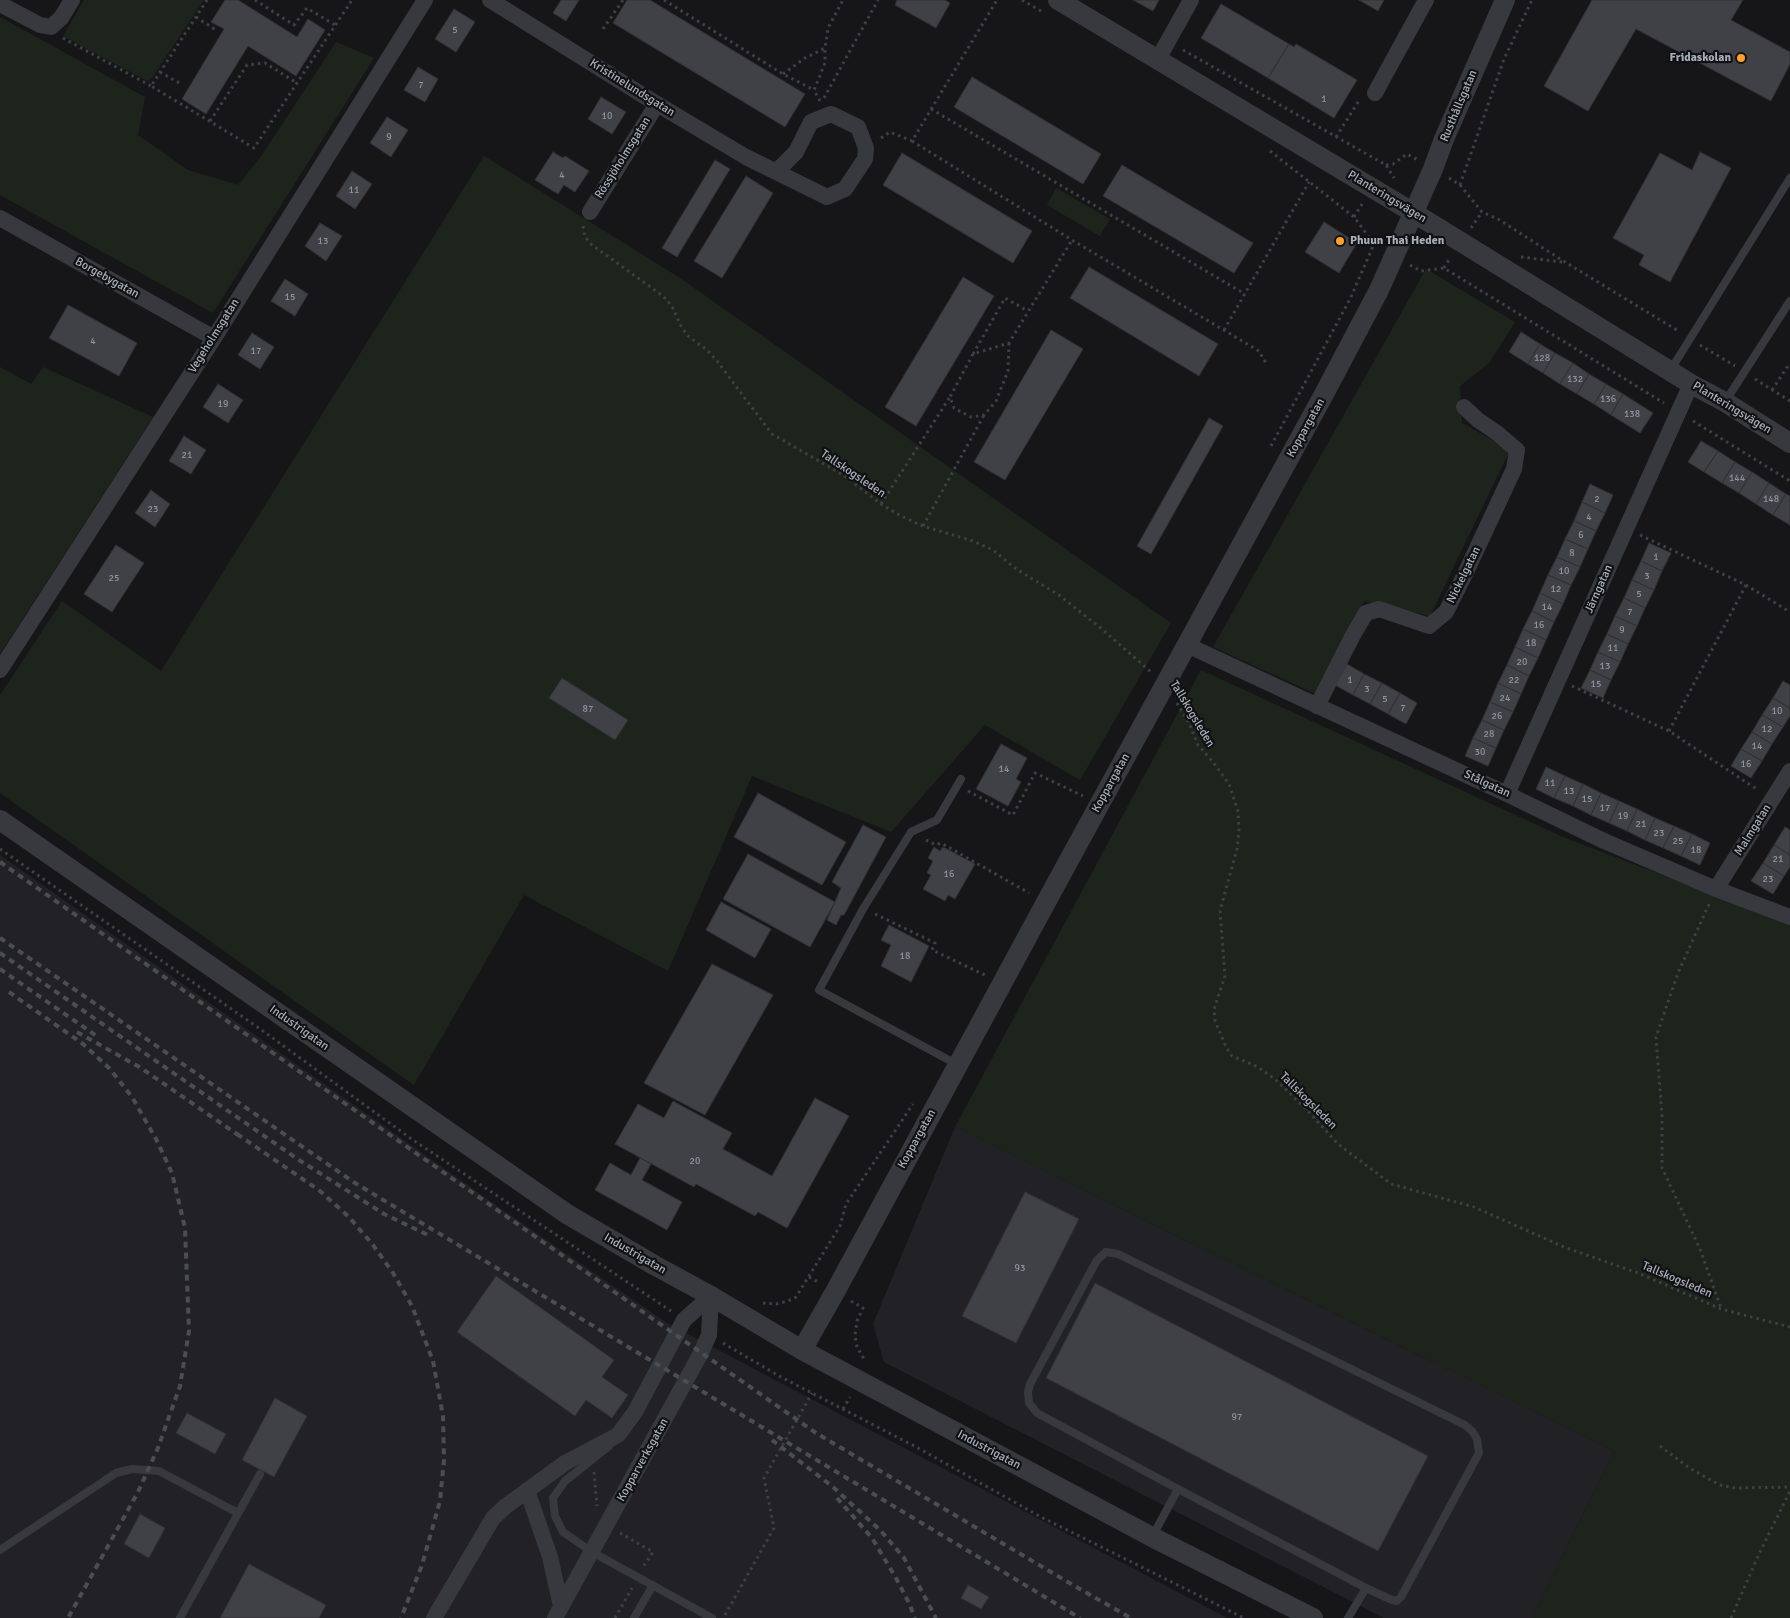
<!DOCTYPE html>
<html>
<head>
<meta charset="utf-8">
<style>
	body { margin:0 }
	canvas { display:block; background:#161619 }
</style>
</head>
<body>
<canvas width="1790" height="1618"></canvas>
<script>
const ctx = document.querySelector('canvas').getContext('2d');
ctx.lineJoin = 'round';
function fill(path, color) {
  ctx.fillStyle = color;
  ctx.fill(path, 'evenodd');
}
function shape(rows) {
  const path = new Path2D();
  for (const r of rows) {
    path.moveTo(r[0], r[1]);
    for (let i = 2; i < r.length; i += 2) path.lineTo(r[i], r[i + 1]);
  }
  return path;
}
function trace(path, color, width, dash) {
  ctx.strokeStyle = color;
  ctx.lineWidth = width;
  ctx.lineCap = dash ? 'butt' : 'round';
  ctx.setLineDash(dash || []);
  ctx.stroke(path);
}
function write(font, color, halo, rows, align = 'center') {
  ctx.font = font + ' Signika,sans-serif';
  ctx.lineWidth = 4.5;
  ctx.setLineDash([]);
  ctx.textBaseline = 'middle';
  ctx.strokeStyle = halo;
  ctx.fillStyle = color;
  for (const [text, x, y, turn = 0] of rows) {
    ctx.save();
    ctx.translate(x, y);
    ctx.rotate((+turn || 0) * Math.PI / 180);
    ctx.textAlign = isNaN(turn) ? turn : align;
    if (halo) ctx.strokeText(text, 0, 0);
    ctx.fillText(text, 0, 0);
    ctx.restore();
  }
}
fill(shape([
	[0,855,500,1208,667,1323,1227,1618,0,1618],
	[955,1127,1614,1451,1532,1618,1384,1618,884,1362,873,1324]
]), '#222226');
fill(shape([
	[84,0,204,0,149,82,63,36],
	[0,17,145,97,138,135,188,170,238,185,262,155,336,42,374,58,213,313,0,195],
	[484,156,680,278,1171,623,1080,780,985,725,891,832,752,776,668,971,524,895,414,1085,0,793,0,695,62,601,161,671],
	[1056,188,1110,219,1100,236,1047,205],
	[1426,269,1515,322,1489,363,1460,386,1462,423,1510,450,1430,616,1364,601,1316,694,1213,647],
	[0,367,31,384,43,367,153,417,0,654],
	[1201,670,1563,837,1790,924,1790,1618,1532,1618,1614,1451,955,1127]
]), '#1c241c');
const building = shape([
	[225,0,238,0,297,37,308,19,325,30,296,76,248,46,206,114,182,99,224,29,211,22,225,0],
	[561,0,579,0,566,21,553,13,561,0],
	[627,0,650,0,805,94,785,127,613,23,627,0],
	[897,0,945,0,950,3,936,28,895,5,897,0],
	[1133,0,1159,0,1153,11,1133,0],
	[1359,0,1384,0,1378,11,1359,0],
	[1592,0,1743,0,1731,20,1790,52,1790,64,1771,101,1636,29,1588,111,1544,86,1592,0],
	[1221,4,1289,44,1268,78,1201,38,1221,4],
	[454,9,475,22,456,52,435,39,454,9],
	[1289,44,1294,47,1296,44,1357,80,1334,118,1268,78,1289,44],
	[418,67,438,79,425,102,404,90,418,67],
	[972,77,1101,154,1083,184,954,107,972,77],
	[601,97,626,112,612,134,588,119,601,97],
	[387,117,408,130,391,157,370,143,387,117],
	[553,152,563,158,565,156,589,171,575,192,564,185,558,194,535,180,553,152],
	[1700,152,1731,168,1670,282,1639,265,1644,255,1613,238,1660,153,1692,170,1700,152],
	[902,153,1032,231,1013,263,883,185,902,153],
	[715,160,730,169,677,257,662,248,715,160],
	[1122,165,1253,243,1234,273,1103,196,1122,165],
	[352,171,372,184,355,209,336,196,352,171],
	[746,176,773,193,722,278,694,261,746,176],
	[1324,222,1357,243,1339,273,1305,252,1324,222],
	[320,223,342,236,326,261,305,246,320,223],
	[1089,267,1218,344,1199,376,1070,298,1089,267],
	[963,277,994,296,916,426,885,407,963,277],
	[285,279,308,294,295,316,271,301,285,279],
	[68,305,137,343,119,376,49,338,68,305],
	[1051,330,1083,349,1005,480,974,462,1051,330],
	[1521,332,1540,344,1528,364,1509,352,1521,332],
	[252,333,274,347,260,369,238,355,252,333],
	[1540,344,1555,353,1543,373,1528,364,1540,344],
	[1555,353,1573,363,1560,384,1543,373,1555,353],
	[1573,363,1589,374,1577,394,1560,384,1573,363],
	[1589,374,1606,384,1594,404,1577,394,1589,374],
	[218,384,243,400,228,423,203,407,218,384],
	[1606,384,1623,394,1611,415,1594,404,1606,384],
	[1623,394,1653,413,1640,433,1611,415,1623,394],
	[1209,418,1223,426,1151,554,1137,546,1209,418],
	[184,436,206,450,191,474,169,461,184,436],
	[1701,441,1718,451,1704,472,1688,462,1701,441],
	[1718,451,1735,462,1722,483,1704,472,1718,451],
	[1735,462,1752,472,1739,493,1722,483,1735,462],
	[1752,472,1769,483,1756,504,1739,493,1752,472],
	[1769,483,1786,494,1773,515,1756,504,1769,483],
	[1590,484,1613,495,1605,513,1582,502,1590,484],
	[151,490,170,504,155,527,135,513,151,490],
	[1786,494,1790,496,1790,525,1773,515,1786,494],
	[1582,502,1605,513,1596,531,1574,521,1582,502],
	[1574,521,1596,531,1588,549,1565,539,1574,521],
	[1565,539,1588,549,1580,567,1557,557,1565,539],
	[1649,543,1671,553,1662,571,1641,561,1649,543],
	[116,545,144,563,112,612,84,594,116,545],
	[1557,557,1580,567,1571,585,1548,575,1557,557],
	[1641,561,1662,571,1654,590,1632,580,1641,561],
	[1548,575,1571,585,1563,604,1540,593,1548,575],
	[1632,580,1654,590,1645,608,1624,598,1632,580],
	[1540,593,1563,604,1554,622,1532,611,1540,593],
	[1624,598,1645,608,1637,626,1615,616,1624,598],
	[1532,611,1554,622,1546,640,1523,629,1532,611],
	[1615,616,1637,626,1628,644,1607,634,1615,616],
	[1523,629,1546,640,1538,658,1515,647,1523,629],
	[1607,634,1628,644,1620,662,1598,652,1607,634],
	[1515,647,1538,658,1529,676,1507,665,1515,647],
	[1598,652,1620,662,1611,680,1590,670,1598,652],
	[1347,664,1364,674,1353,695,1335,685,1347,664],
	[1507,665,1529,676,1521,694,1498,683,1507,665],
	[1590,670,1611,680,1603,698,1581,688,1590,670],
	[1364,674,1382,683,1370,704,1353,695,1364,674],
	[562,678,628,720,615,740,549,698,562,678],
	[1783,681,1790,685,1790,708,1773,698,1783,681],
	[1382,683,1400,693,1388,714,1370,704,1382,683],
	[1498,683,1521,694,1513,712,1490,702,1498,683],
	[1400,693,1417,703,1406,724,1388,714,1400,693],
	[1773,698,1790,708,1790,716,1783,727,1762,715,1773,698],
	[1490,702,1513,712,1504,730,1482,720,1490,702],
	[1762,715,1783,727,1772,744,1752,732,1762,715],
	[1482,720,1504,730,1496,748,1473,738,1482,720],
	[1752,732,1772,744,1762,761,1741,749,1752,732],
	[1473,738,1496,748,1488,766,1465,756,1473,738],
	[1001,744,1027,758,1016,779,1021,782,1008,806,976,789,1001,744],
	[1741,749,1762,761,1751,778,1731,766,1741,749],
	[1546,767,1565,776,1554,798,1536,789,1546,767],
	[1565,776,1583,784,1573,806,1554,798,1565,776],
	[1583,784,1601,793,1591,815,1573,806,1583,784],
	[758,793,846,842,822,885,734,837,758,793],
	[1601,793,1619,801,1609,823,1591,815,1601,793],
	[1619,801,1637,809,1627,831,1609,823,1619,801],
	[1637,809,1655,818,1645,840,1627,831,1637,809],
	[1655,818,1674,826,1663,848,1645,840,1655,818],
	[863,825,886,837,844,915,841,915,836,925,827,920,841,888,832,882,863,825],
	[1674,826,1692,834,1681,856,1663,848,1674,826],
	[1785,827,1790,830,1790,855,1774,845,1785,827],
	[1692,834,1710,843,1700,865,1681,856,1692,834],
	[1774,845,1790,855,1790,867,1784,876,1763,863,1774,845],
	[934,847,940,851,943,847,975,864,955,899,948,895,945,901,923,889,931,875,927,873,933,861,928,858,934,847],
	[748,854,835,902,810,947,723,899,748,854],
	[1763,863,1784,876,1773,894,1751,881,1763,863],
	[721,902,771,929,755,958,706,930,721,902],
	[889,925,929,946,911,982,881,966,891,945,881,940,889,925],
	[712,964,773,995,705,1115,644,1083,712,964],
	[815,1098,849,1116,787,1228,758,1212,755,1216,696,1184,694,1187,615,1144,638,1104,664,1118,673,1101,732,1133,723,1149,772,1176,815,1098],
	[640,1158,651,1164,642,1180,682,1202,667,1230,595,1190,610,1163,631,1175,640,1158],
	[1025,1192,1079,1219,1016,1343,962,1316,1025,1192],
	[496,1276,614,1360,602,1377,628,1395,612,1418,586,1400,575,1416,457,1332,496,1276],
	[1095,1283,1428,1456,1378,1551,1046,1378,1095,1283],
	[275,1398,307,1416,274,1477,242,1460,275,1398],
	[187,1413,226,1434,215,1454,176,1433,187,1413],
	[140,1514,165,1528,149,1558,124,1544,140,1514],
	[249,1564,326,1605,319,1618,220,1618,249,1564],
	[968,1585,989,1597,981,1609,961,1598,968,1585]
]);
fill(building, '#404146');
trace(building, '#303035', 1);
trace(shape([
	[207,0,151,86,254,148,352,0],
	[255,0,294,25,307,8,335,25],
	[664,0,783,74,814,90],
	[1022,0,1041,11],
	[196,17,216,30],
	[603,29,623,0],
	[63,38,151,86],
	[1183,50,1386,165,1394,178],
	[160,72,181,84],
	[783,74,805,58,825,48,828,28,843,0],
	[824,98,878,0],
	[820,101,814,90,825,63,825,48],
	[931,109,1245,294],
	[210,121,247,65,265,63,297,83],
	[1336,137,1360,99],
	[881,138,890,132,912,141,997,0],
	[912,141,1072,240,1259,351,1267,365],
	[1270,151,1354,217,1375,245],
	[1386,165,1393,164,1407,154,1418,160],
	[1449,178,1460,185,1482,212,1498,219,1565,262,1680,332],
	[1460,185,1504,59,1532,0],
	[1354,217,1362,204],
	[583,226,585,237,592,245,663,296,672,306,681,326,688,336,707,350,717,361,772,434,843,475,881,504,901,516,923,526,973,541,993,550,1016,569,1059,595,1103,630,1151,672],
	[1471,228,1482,212],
	[1521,257,1562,262],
	[1410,265,1421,271,1444,268,1664,403],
	[1444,268,1450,258],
	[1224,330,1309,182],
	[1009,343,1008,371,996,401,984,415,971,417,954,408,950,397,973,354,1009,343,1072,240],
	[1700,345,1735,366],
	[973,354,1005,298,1028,311],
	[1755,379,1790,401],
	[1772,390,1790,363],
	[1693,421,1790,481],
	[1271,446,1350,299,1374,244],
	[881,504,950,397],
	[923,526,984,415],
	[1640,535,1746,585,1790,612],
	[1572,686,1669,731,1758,790],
	[1177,703,1189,723,1198,745,1213,762,1229,784,1238,811,1239,831,1237,849,1220,911,1225,976,1214,1009,1215,1021,1227,1049,1232,1056,1256,1066,1275,1079,1307,1110,1338,1144,1391,1184,1474,1207,1564,1247,1638,1273,1721,1309,1790,1327],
	[1669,731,1746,585],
	[968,791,1013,815,1035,773,1083,796],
	[926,840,936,845,941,843,1029,893],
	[0,849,256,1026,413,1140,671,1311],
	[1709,904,1678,973,1656,1037,1662,1116,1662,1168,1700,1249,1721,1308],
	[875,914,935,943,932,950,985,975],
	[809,1277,820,1283],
	[851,1301,863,1308,857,1321,855,1335,857,1347,864,1359,866,1361],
	[763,1303,776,1304,788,1301,796,1297,840,1226,846,1204,913,1104],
	[723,1343,779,1376,918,1448,1041,1517,1244,1618],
	[843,1409,850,1397],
	[1660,1446,1691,1469,1720,1485,1735,1488,1790,1487],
	[594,1472,597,1506],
	[620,1533,653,1552,643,1567],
	[725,1615,774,1528,764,1478,812,1393],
	[615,1618,632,1588],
	[1731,1618,1759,1554,1790,1491]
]), '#3d4045', 3, [2.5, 4]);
trace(shape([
	[1670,371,1790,178],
	[1725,402,1790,301],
	[958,1065,819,990,863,909,911,832,937,820,961,779],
	[1106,1252,1118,1254,1465,1425,1472,1431,1477,1439,1479,1453,1401,1597,1397,1601,1392,1600,1366,1588,1178,1489,1037,1413,1029,1403,1028,1392,1030,1384,1097,1260,1106,1252],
	[609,1446,565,1481,553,1498,555,1516,563,1532,592,1552,712,1618],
	[1152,1537,1178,1489],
	[0,1550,116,1473,132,1469,159,1471,238,1513],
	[180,1618,260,1474],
	[634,1618,653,1585],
	[1348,1618,1366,1588]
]), '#37393e', 8);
trace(shape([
	[490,0,657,104,746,157,827,197,845,189,865,159,866,148,858,127,831,114,811,122,796,152,777,171],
	[0,4,40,25,51,27,61,18,72,0],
	[1158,59,1191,0],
	[1375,93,1426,0],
	[590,212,657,104],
	[0,218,214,338],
	[1187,645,1507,794,1604,841,1716,889,1790,917],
	[0,670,214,338,425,0],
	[1317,706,1353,635,1366,613,1379,609,1429,626,1446,612,1466,572,1514,469,1517,450,1497,433,1478,420,1464,407],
	[1507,794,1691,384],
	[1716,889,1790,771],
	[527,1490,550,1557,561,1606],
	[434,1618,493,1518,506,1506,565,1463,618,1435,635,1412,684,1320,711,1296],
	[555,1618,701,1353,709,1335,711,1296]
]), '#37393e', 16);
trace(shape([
	[1058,0,1414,213,1691,384,1725,402,1790,443],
	[0,820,567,1214,654,1265,711,1296,802,1350,1152,1537,1313,1618],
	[802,1350,835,1292,1057,882,1323,396,1379,290,1433,169,1444,139,1505,0]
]), '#37393e', 20);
trace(shape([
	[0,862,816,1433,1078,1588,1131,1618],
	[0,938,355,1183,1080,1618],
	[0,953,299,1160,384,1214,430,1236],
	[0,969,98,1037],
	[9,992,83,1044,110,1069,132,1097,156,1139,172,1173,185,1228,189,1331,180,1386,158,1448,138,1492,68,1618],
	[77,1032,141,1068,241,1137],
	[237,1134,320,1191,349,1217,373,1245,393,1273,412,1306,433,1361,443,1416,444,1460,440,1501,422,1565,401,1618],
	[772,1440,833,1487,881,1531,904,1558,936,1618],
	[837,1498,872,1538,896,1578,909,1603,915,1618]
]), '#4a4d53', 4, [6, 5]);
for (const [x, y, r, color] of [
	[1741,58,5,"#ffa028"],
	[1340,241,5,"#ffa028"]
]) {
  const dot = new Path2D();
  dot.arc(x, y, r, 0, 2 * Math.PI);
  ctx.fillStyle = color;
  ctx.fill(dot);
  trace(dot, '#111114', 2);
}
write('10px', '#8d949d', null, [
	["5",455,30],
	["7",421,85],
	["1",1324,99],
	["10",607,116],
	["9",389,137],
	["4",562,175],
	["11",354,190],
	["13",323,241],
	["15",290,297],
	["4",93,341],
	["17",256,351],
	["128",1542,358],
	["132",1575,379],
	["136",1608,399],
	["19",223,404],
	["138",1632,414],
	["21",187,455],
	["144",1737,478],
	["2",1597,499],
	["148",1771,499],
	["23",153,509],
	["4",1589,517],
	["6",1581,535],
	["8",1572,553],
	["1",1656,557],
	["10",1564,571],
	["3",1647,576],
	["25",114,578],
	["12",1556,589],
	["5",1639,594],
	["14",1547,607],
	["7",1630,612],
	["16",1539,625],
	["9",1622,630],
	["18",1531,643],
	["11",1613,648],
	["20",1522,662],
	["13",1605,666],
	["1",1350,680],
	["22",1514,680],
	["15",1596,684],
	["3",1367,689],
	["24",1505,698],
	["5",1385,699],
	["7",1403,708],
	["87",588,709],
	["10",1777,711],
	["26",1497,716],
	["12",1767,729],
	["28",1489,734],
	["14",1757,746],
	["30",1480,752],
	["16",1746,764],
	["14",1004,769],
	["11",1550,783],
	["13",1569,791],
	["15",1587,799],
	["17",1605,808],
	["19",1623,816],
	["21",1641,824],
	["23",1659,833],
	["25",1678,841],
	["18",1696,850],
	["21",1778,859],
	["16",949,874],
	["23",1768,879],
	["18",905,956],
	["20",695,1161],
	["93",1020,1268],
	["97",1237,1417]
]);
write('bold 12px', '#a7afba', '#111114', [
	["Fridaskolan",1731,58],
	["Phuun Thai Heden",1350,241,"left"]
], 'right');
write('12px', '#a7afba', '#111114', [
	["Kristinelundsgatan",632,88,32],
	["Rusthållsgatan",1459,106,-67],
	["Rössjöholmsgatan",623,158,-58],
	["Planteringsvägen",1387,197,31],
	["Borgebygatan",107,278,29],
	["Vegeholmsgatan",214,336,-58],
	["Planteringsvägen",1732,408,31],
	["Koppargatan",1306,428,-61],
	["Tallskogsleden",853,474,34],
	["Nickelgatan",1464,575,-64],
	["Järngatan",1599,589,-66],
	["Tallskogsleden",1192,714,59],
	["Koppargatan",1111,783,-61],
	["Stålgatan",1487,784,25],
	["Malmgatan",1753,830,-58],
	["Industrigatan",299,1028,35],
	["Tallskogsleden",1308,1101,45],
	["Koppargatan",917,1139,-61],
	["Industrigatan",635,1254,30],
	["Tallskogsleden",1677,1280,23],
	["Industrigatan",989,1450,28],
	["Kopparverksgatan",643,1460,-61]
]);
</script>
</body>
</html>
